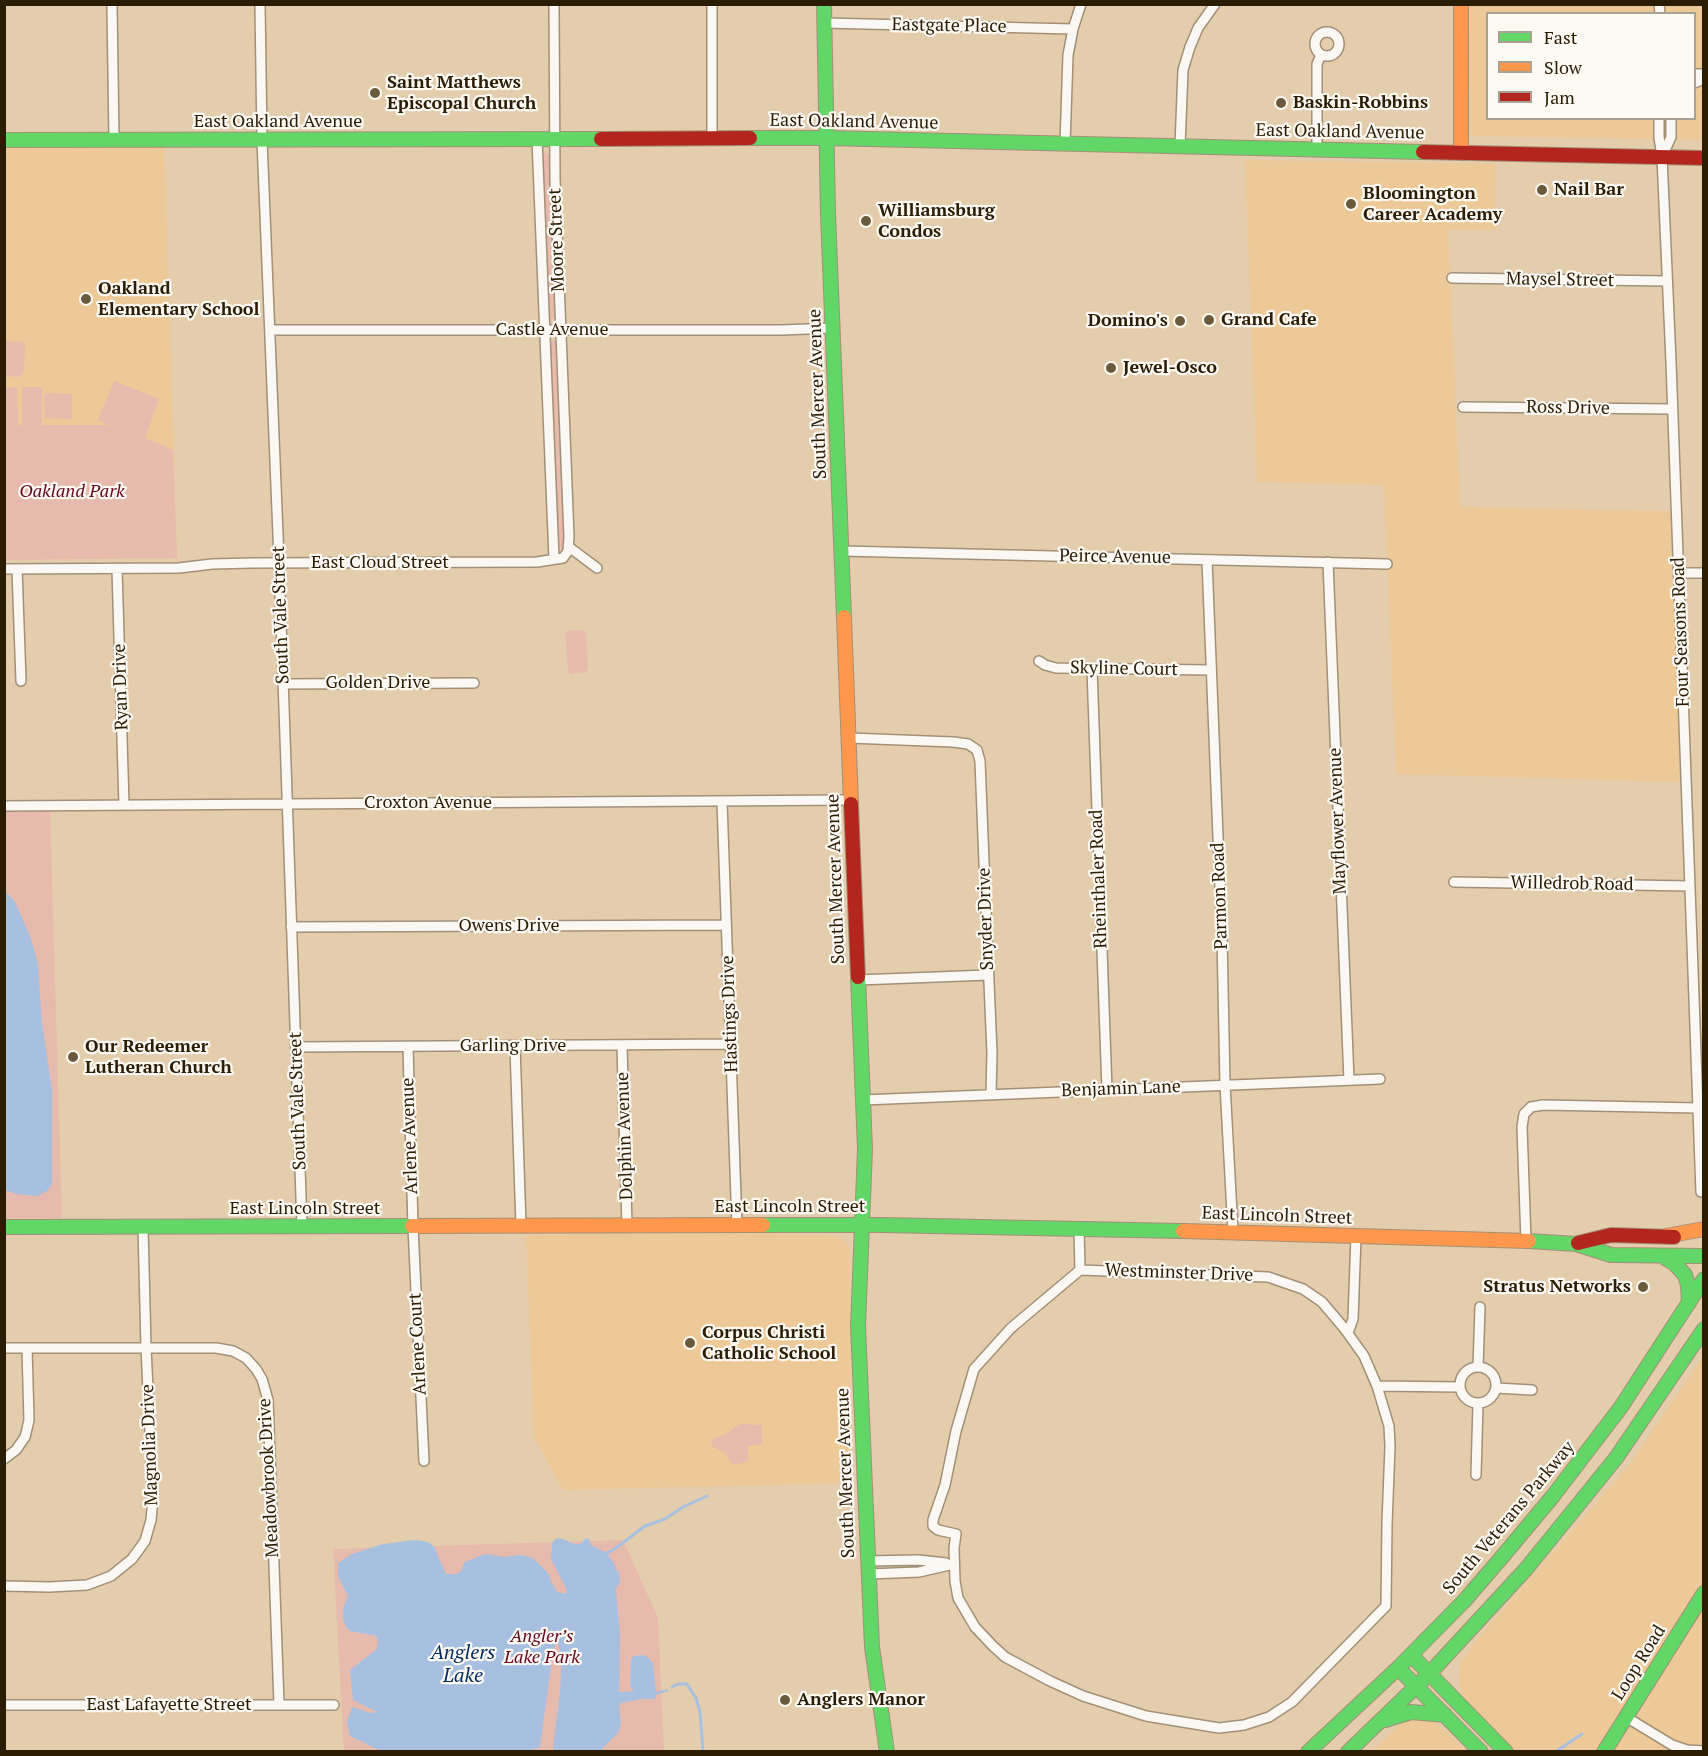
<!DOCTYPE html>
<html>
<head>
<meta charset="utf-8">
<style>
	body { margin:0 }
	#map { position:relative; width:1708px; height:1756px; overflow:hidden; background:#e4cdad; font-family:"PT Serif",serif }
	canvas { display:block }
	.frame { position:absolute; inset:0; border:6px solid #2b1c04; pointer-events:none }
	.legend { position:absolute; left:1486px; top:12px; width:210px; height:108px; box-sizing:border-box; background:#fdf9f3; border:2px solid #a9a193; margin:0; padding:8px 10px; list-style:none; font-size:18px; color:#2b1c04 }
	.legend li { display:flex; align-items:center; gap:12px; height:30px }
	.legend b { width:30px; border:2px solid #a9a193 }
</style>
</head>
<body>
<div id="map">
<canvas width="1708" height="1756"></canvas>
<div class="frame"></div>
<ul class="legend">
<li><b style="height:8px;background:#63d668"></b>Fast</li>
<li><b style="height:8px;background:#ff974d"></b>Slow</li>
<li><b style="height:8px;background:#b3261e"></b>Jam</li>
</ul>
</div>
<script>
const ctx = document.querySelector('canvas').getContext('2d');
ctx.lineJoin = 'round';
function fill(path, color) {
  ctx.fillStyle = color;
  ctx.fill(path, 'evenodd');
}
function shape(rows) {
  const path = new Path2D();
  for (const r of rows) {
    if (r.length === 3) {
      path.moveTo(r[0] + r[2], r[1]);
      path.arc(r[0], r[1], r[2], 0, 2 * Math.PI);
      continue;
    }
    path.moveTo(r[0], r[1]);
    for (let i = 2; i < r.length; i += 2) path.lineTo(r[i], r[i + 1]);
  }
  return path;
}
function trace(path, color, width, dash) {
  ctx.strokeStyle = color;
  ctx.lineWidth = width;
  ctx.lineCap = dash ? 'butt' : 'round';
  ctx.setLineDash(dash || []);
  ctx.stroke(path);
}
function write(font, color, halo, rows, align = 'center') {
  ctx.font = font + ' "PT Serif",serif';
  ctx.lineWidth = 4.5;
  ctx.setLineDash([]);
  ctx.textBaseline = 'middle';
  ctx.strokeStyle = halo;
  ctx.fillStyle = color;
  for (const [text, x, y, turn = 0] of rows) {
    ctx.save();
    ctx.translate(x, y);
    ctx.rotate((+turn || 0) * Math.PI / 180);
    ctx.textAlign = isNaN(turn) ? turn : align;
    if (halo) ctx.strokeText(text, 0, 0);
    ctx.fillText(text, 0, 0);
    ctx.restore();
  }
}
fill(shape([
	[1469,5,1703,5,1703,140,1471,136],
	[1488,14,1694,14,1694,118,1488,118],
	[4,147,164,147,177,558,5,560],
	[1245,160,1496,164,1495,230,1448,230,1460,507,1671,511,1681,782,1396,774,1384,485,1257,482],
	[770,1233,836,1236,844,1240,850,1250,851,1483,563,1490,534,1437,526,1235],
	[1703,1357,1703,1751,1515,1751,1466,1702,1459,1684,1460,1664,1475,1642,1628,1466],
	[1416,1719,1432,1719,1466,1751,1371,1752,1402,1723]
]), '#ecc996');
fill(shape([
	[545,152,549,156,555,317,551,319,547,317,542,154],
	[553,340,556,341,557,345,566,544,563,548,559,549,557,549,548,344],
	[4,341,25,342,24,372,19,377,5,376],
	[114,381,159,399,145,438,173,450,177,558,5,560,5,388,17,387,18,425,22,425,22,387,42,387,42,425,109,425,98,420],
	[44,393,72,394,72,419,45,418],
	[584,630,586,632,588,669,585,672,570,674,568,671,565,634,567,631],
	[4,811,50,811,62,1218,5,1218],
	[742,1424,762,1425,762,1444,748,1446,748,1460,744,1463,735,1464,731,1463,726,1454,712,1446,711,1442,714,1438,725,1435,738,1425],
	[623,1540,658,1618,664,1751,344,1751,333,1549]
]), '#e7baae');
fill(shape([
	[5,891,15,902,30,936,38,964,42,1023,52,1090,52,1184,47,1191,37,1196,16,1194,5,1190],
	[560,1538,575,1544,580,1544,586,1538,589,1539,591,1545,607,1553,616,1567,615,1569,619,1572,620,1582,616,1589,620,1635,619,1692,634,1691,630,1686,631,1659,634,1656,643,1655,648,1657,653,1664,656,1692,668,1689,668,1691,656,1695,655,1699,641,1699,621,1703,619,1706,621,1724,618,1733,600,1751,556,1751,553,1748,560,1692,562,1657,557,1640,553,1652,540,1747,526,1752,381,1751,350,1736,347,1722,352,1707,371,1713,377,1712,353,1700,350,1670,377,1649,378,1642,377,1636,349,1631,343,1620,343,1609,348,1596,338,1576,338,1563,352,1554,383,1544,414,1540,423,1541,430,1543,434,1547,446,1574,456,1574,460,1572,465,1562,485,1554,505,1557,518,1555,527,1556,534,1559,547,1572,556,1591,565,1594,567,1590,551,1559,552,1544,555,1539]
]), '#a8c0df');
trace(shape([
	[607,1553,616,1548,645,1526,665,1519,683,1507,707,1496],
	[672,1687,678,1684,687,1684,696,1698,700,1712,703,1751],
	[1555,1752,1582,1734]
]), '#a8c0df', 3);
const street = shape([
	[112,4,114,140],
	[260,4,262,140,278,535,302,1226],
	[1659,4,1660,14],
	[824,23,1073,29],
	[1327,44,12],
	[1694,74,1704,74],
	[1694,83,1704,79],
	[1659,118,1659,137,1662,157,1671,362,1701,1192],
	[712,138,712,4],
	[537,139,554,559],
	[1065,144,1068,55,1073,29,1081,4],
	[1180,146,1183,70,1190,47,1198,28,1215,4],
	[1317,149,1317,64,1321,55],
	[1662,157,1671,137,1671,118],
	[1452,278,1667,281],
	[270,330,781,330,833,328],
	[1463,407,1672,409],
	[569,547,597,568],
	[842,551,1387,564],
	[1207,560,1222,937,1225,1084,1233,1232],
	[1328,562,1349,1080],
	[4,569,179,568,212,564,252,563,537,562,563,558,568,551,569,537,555,180,554,4],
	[17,569,21,681],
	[117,569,124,805],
	[1679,573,1704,573],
	[1039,661,1045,665,1056,668,1211,670],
	[1092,669,1107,1090],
	[283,684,474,683],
	[849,738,953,742,968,744,977,750,980,761,985,887,992,1053,991,1094],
	[722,802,737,1226],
	[4,806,851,800],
	[1454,882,1690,886],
	[291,927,726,925],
	[858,980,988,975],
	[408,1046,413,1227,424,1461],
	[515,1046,521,1226],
	[622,1046,627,1226],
	[296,1047,731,1044],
	[863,1100,1380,1079],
	[1079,1229,1080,1270],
	[1526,1241,1522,1127,1524,1114,1531,1107,1543,1105,1698,1108],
	[1080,1270,1268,1277,1303,1289,1322,1302,1344,1328,1364,1356,1377,1386,1389,1426,1390,1446,1387,1524,1386,1606,1292,1702,1269,1717,1244,1725,1219,1728,1146,1716,1083,1696,1050,1681,1005,1657,993,1646,975,1627,958,1598,955,1581,954,1548,956,1534,938,1530,933,1526,933,1520,945,1485,956,1431,974,1369,1011,1328,1080,1270],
	[1348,1333,1353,1319,1356,1236],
	[4,1348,216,1348,233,1351,246,1358,256,1369,262,1379,268,1400,279,1704],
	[1478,1385,18],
	[1478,1367,1480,1307],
	[1377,1386,1459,1387],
	[1496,1388,1532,1390],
	[4,1459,16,1450,25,1437,27,1429,29,1420,27,1348],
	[1476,1475,1478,1404],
	[868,1561,918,1560,946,1563],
	[869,1574,919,1572,954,1564],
	[4,1586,49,1587,87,1585,111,1576,132,1559,145,1541,151,1520,153,1498,146,1347,143,1227],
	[4,1705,334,1705],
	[1626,1717,1672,1745,1687,1750,1704,1751]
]);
const fast = shape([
	[824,4,828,214,844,617],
	[750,138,826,138,1423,152],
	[4,140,601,139],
	[858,977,865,1149,858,1326,872,1647,887,1752],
	[763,1225,880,1225,1183,1231],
	[4,1227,412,1226],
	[1529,1241,1576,1244,1611,1255,1704,1256],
	[1662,1256,1675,1264,1685,1275,1688,1285,1689,1303],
	[1411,1655,1506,1752],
	[1398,1668,1481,1752],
	[1385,1720,1411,1712,1445,1715],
	[1308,1752,1398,1668,1465,1600,1502,1557,1553,1496,1621,1407,1704,1279],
	[1348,1752,1429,1674,1526,1569,1616,1458,1704,1329],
	[1604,1752,1704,1593]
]);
const slow = shape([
	[1461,4,1461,153],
	[844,617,851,804],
	[412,1226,763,1225],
	[1183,1231,1529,1241],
	[1666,1236,1704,1229]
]);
const jam = shape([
	[601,139,750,138],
	[1423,152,1704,158],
	[851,804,858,977],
	[1578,1243,1611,1235,1674,1237]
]);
trace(street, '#a29077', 12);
trace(fast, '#a29077', 16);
trace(slow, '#a29077', 16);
trace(jam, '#a29077', 16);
trace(street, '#fbf8f3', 9);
trace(fast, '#63d668', 14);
trace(slow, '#ff974d', 14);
trace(jam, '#b3261e', 14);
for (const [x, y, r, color] of [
	[375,93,6,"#6c5a3f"],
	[1281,103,6,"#6c5a3f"],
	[1542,190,6,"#6c5a3f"],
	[1351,204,6,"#6c5a3f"],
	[866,221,6,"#6c5a3f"],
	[86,299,6,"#6c5a3f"],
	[1209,320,6,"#6c5a3f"],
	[1180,321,6,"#6c5a3f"],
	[1111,368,6,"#6c5a3f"],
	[73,1057,6,"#6c5a3f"],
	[1643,1287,6,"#6c5a3f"],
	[690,1343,6,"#6c5a3f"],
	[785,1700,6,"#6c5a3f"]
]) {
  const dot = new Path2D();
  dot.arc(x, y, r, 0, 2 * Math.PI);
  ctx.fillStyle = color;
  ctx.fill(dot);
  trace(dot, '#fdf9f3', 2);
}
write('18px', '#2b1c04', '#fdf9f3', [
	["Eastgate Place",949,26,1],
	["East Oakland Avenue",278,122],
	["East Oakland Avenue",854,122,1],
	["East Oakland Avenue",1340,132,1],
	["Moore Street",557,240,-92],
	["Maysel Street",1560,280,1],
	["Castle Avenue",552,330],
	["South Mercer Avenue",818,394,-92],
	["Ross Drive",1568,408,1],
	["Peirce Avenue",1115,557,1],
	["East Cloud Street",380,563],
	["South Vale Street",281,615,-92],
	["Four Seasons Road",1681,632,-92],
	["Skyline Court",1124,669,1],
	["Golden Drive",378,683],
	["Ryan Drive",121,687,-92],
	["Croxton Avenue",428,803],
	["Mayflower Avenue",1338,821,-92],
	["South Mercer Avenue",836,879,-92],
	["Rheinthaler Road",1099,879,-92],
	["Willedrob Road",1572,884,1],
	["Parmon Road",1220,896,-92],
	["Snyder Drive",986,919,-92],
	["Owens Drive",509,926],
	["Hastings Drive",730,1014,-92],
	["Garling Drive",513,1046],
	["Benjamin Lane",1121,1089,-2],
	["South Vale Street",298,1101,-92],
	["Arlene Avenue",410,1136,-92],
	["Dolphin Avenue",625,1136,-92],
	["East Lincoln Street",790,1207],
	["East Lincoln Street",305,1209],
	["East Lincoln Street",1277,1216,2],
	["Westminster Drive",1179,1273,2],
	["Arlene Court",418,1344,-93],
	["Magnolia Drive",150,1445,-92],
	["South Mercer Avenue",846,1473,-92],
	["Meadowbrook Drive",269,1478,-93],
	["South Veterans Parkway",1509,1518,-50],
	["Loop Road",1639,1663,-58],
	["East Lafayette Street",169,1705]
]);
write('bold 18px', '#2b1c04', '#fdf9f3', [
	["Saint Matthews",387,83],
	["Episcopal Church",387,104],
	["Baskin-Robbins",1293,103],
	["Nail Bar",1554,190],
	["Bloomington",1363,194],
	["Career Academy",1363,215],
	["Williamsburg",878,211],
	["Condos",878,232],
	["Oakland",98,289],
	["Elementary School",98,310],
	["Grand Cafe",1221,320],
	["Domino's",1168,321,"right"],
	["Jewel-Osco",1123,368],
	["Our Redeemer",85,1047],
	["Lutheran Church",85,1068],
	["Stratus Networks",1631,1287,"right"],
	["Corpus Christi",702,1333],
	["Catholic School",702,1354],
	["Anglers Manor",797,1700]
], 'left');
write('italic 18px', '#66061e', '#fdf9f3', [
	["Oakland Park",72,492],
	["Angler’s",542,1637],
	["Lake Park",542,1658]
]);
write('italic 20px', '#002c5e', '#fdf9f3', [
	["Anglers",463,1653],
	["Lake",463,1676]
]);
</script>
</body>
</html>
